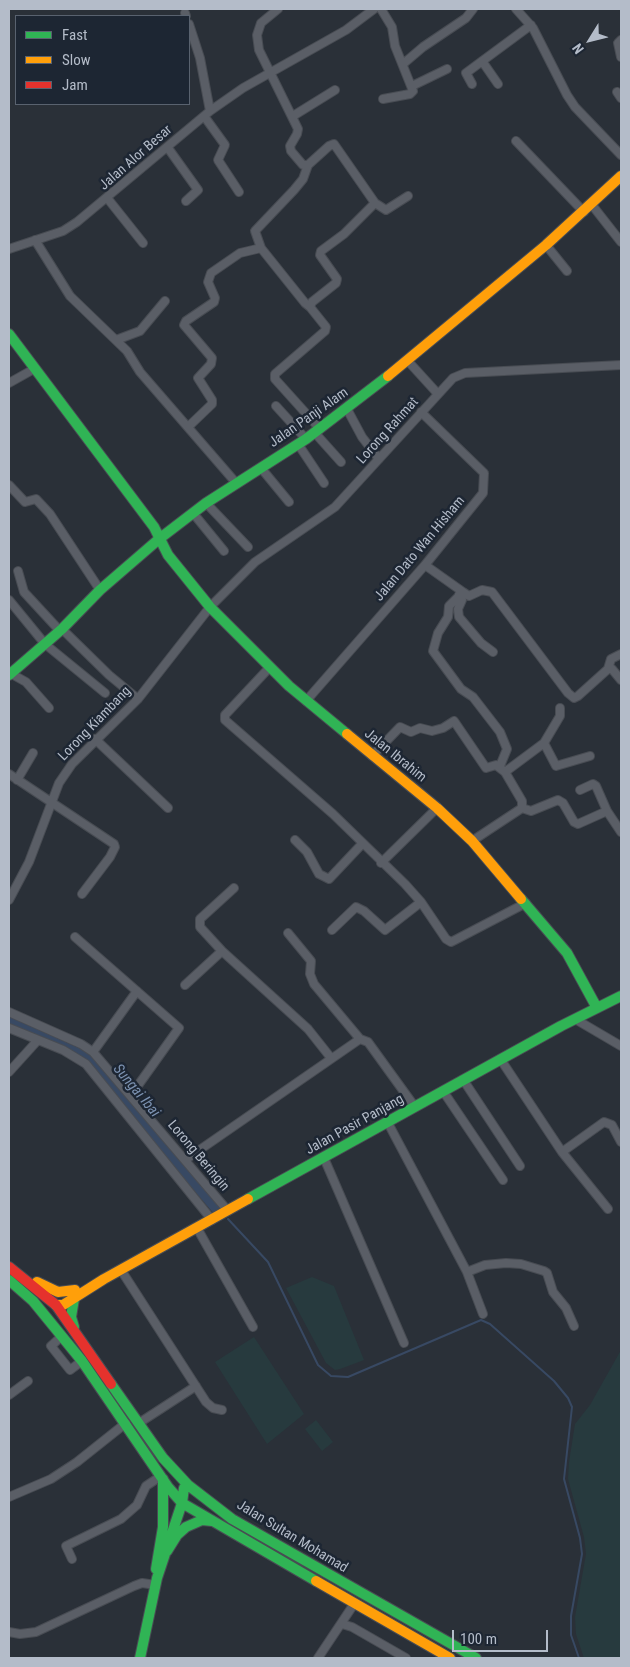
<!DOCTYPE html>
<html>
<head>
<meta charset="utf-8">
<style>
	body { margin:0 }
	#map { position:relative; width:630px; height:1667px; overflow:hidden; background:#2a3038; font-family:"Roboto Condensed",sans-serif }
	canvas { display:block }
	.frame { position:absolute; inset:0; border:10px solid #b4bcc9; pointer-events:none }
	.legend { position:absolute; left:15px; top:15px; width:175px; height:90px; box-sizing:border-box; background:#1d2633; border:1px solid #59626f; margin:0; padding:6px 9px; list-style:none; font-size:15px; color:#b4bcc9 }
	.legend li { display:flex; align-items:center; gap:10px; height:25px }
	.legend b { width:25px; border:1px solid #59626f }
	.north { position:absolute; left:565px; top:15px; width:50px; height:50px; -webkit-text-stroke:4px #1d2633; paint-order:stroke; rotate:234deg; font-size:14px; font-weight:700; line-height:20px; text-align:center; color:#b4bcc9 }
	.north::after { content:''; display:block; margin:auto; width:18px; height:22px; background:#b4bcc9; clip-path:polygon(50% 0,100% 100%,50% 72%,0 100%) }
	.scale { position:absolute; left:452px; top:1630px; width:96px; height:22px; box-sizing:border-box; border:2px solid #b4bcc9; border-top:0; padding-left:6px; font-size:15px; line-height:18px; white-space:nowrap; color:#b4bcc9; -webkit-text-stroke:4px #1d2633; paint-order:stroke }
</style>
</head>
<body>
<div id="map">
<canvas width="630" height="1667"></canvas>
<div class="frame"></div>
<ul class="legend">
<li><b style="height:6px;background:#30b455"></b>Fast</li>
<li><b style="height:6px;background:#ff9f0a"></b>Slow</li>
<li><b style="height:6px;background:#e5322d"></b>Jam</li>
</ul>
<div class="north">N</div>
<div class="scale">100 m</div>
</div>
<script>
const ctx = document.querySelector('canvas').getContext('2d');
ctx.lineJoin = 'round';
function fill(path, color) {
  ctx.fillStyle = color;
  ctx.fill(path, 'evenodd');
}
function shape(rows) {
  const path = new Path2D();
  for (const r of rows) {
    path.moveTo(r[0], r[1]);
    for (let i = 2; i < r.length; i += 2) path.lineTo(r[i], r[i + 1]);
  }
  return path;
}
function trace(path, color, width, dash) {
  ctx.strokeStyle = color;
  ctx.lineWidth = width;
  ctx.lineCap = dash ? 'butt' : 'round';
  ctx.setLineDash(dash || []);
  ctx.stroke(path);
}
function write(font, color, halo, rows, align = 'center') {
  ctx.font = font + ' "Roboto Condensed",sans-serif';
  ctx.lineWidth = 5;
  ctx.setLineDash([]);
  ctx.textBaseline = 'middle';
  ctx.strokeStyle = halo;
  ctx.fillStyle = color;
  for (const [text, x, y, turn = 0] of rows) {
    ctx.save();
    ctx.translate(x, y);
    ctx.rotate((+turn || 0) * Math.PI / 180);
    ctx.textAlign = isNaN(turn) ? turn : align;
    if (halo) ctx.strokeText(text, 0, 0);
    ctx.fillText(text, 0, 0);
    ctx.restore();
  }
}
fill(shape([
	[312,1277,334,1286,364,1360,340,1369,335,1370,326,1363,286,1288],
	[254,1337,304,1414,267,1444,215,1362],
	[621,1350,621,1658,584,1658,576,1634,575,1617,586,1554,584,1537,568,1479,569,1462,575,1424,590,1405],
	[316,1420,333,1442,322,1451,305,1429]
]), '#273a3e');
trace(shape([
	[228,1219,268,1262,318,1365,331,1376,348,1377,481,1320,490,1324,554,1381,568,1398,572,1407,564,1479,580,1538,582,1554,571,1616,571,1635,579,1658]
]), '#384963', 2);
trace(shape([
	[9,1022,79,1054,93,1064,217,1209]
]), '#384963', 11);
const street = shape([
	[278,9,261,23,257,35,259,50,298,129,297,134,290,146,291,151,303,165,308,165,329,146,334,144,375,203,344,234,321,251,320,255,337,279,336,283,312,302,310,307,326,327,325,331,275,374,275,379,320,429],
	[381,9,392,27,395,46,413,91,410,94,383,99],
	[516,9,533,28,567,95,575,107,621,155],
	[185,13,186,16],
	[189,24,200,58,210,111],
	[621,40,618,43,621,57],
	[482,61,498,84],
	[403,64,423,47,466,18,473,9],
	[472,84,466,73,531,25],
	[412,86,447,69],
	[617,92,621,98],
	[204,116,225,145,218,160,239,192],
	[293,116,335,90],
	[516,141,584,212],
	[168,148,198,190,186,201],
	[308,165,303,179,294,190,255,231,261,248,305,303,310,307],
	[108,199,143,243],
	[375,203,386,210,408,196],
	[592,205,621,242],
	[35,240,70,296,127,351,140,372,237,484],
	[546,245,567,271],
	[9,249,63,231,77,222,210,111,243,88,346,30,374,9],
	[116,340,140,331,165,301],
	[407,360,438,394],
	[9,383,34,369],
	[276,406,306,439],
	[347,409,362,437,379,459],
	[188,427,212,404,212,400,198,378,211,364,212,358,184,325,186,321,214,302,215,298,208,282,211,273,240,253,261,248],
	[315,433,341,462],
	[298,444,324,483],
	[261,468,289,502],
	[9,485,25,502,36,499,50,514,100,590],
	[206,503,248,547],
	[193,513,224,551],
	[425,565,463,592,449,606,448,617,438,633,433,651,461,689,473,697,500,732,507,749,500,766],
	[18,571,24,592,60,631],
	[463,592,469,596,482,590,492,592,568,693,574,698,578,696,608,669,612,669,621,680],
	[459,595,462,600,458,609,459,617,481,643,493,652],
	[9,600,45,644,105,693],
	[62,629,109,675,138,699],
	[269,668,225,715,225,720,333,814,405,884,421,902,446,939,451,942,455,940,526,903],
	[608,669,611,659,621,654],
	[10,673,26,682,49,708],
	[306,701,425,565,483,493,484,473,421,412],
	[95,739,168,808],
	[544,743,560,716,560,708],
	[372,756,400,727,411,732,420,728,432,731,443,728,454,721,486,768,496,765,505,772,544,743,556,766,590,756],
	[9,774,114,844,115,847,110,857,82,894],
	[17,780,33,753],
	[580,790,593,784,596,786,607,811,621,832],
	[522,808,531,811,558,800,563,803,574,822,578,824,607,811],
	[295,840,307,852,319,874,329,879,362,844],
	[472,841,522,808,522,801,505,772],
	[381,863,437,808],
	[234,888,200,919,200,927,222,951,308,1029,331,1058],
	[9,900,29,862,59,783,72,764,138,699,210,607,255,562,335,507,453,378,465,373,621,365],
	[332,930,356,907,364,911,385,930,421,902],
	[288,933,311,961,310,974,314,984,360,1039,368,1042,415,1107],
	[75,937,179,1028,139,1084,128,1093],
	[185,985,222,951],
	[9,1012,81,1044,93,1052,228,1211],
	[575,1019,621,1046],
	[9,1028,63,1050,86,1064,212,1220],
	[93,1052,137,991],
	[501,1060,562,1152,608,1209],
	[9,1072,38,1040],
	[464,1081,520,1166],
	[443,1091,503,1180],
	[388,1123,467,1272,483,1314],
	[562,1152,604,1122,612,1125,621,1142],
	[324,1158,404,1343],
	[185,1160,360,1039],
	[197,1228,253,1327],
	[121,1270,206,1402,213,1408,222,1410],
	[467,1272,485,1265,506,1263,521,1264,544,1271,547,1273,553,1292,566,1308,574,1326],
	[62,1336,51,1346,70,1370,82,1361],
	[9,1395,28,1381],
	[139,1423,196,1386],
	[9,1497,51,1479,77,1462,126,1423],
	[72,1559,66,1546,121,1519,137,1505,146,1486,161,1476],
	[342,1624,352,1627,406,1658],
	[9,1632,20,1634,36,1632,134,1586,142,1583,156,1585],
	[318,1658,354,1604]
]);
const fast = shape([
	[9,334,154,527,168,555,210,607,289,686,347,734],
	[9,675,62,629,100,590,159,539,206,503,306,439,388,376],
	[521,899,567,953,597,1008],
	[248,1199,561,1026,621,996],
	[9,1280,33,1301,82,1361,168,1487,182,1503,316,1581],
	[74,1299,71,1317,74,1327],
	[111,1384,163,1458,188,1485,232,1519,476,1658],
	[167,1551,177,1535,186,1527,202,1520,212,1521],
	[156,1569,163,1527,163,1479],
	[140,1658,157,1578,182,1503,184,1488]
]);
const slow = shape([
	[388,376,546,245,621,176],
	[347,734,437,808,472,841,521,899],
	[37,1282,58,1292,75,1290],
	[56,1305,63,1305,104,1279,248,1199],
	[316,1581,450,1658]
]);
const jam = shape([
	[9,1267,56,1305,111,1384]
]);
trace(street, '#484c53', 10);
trace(fast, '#484c53', 12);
trace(slow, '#484c53', 12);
trace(jam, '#484c53', 12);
trace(street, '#5a5e66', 8);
trace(fast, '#30b455', 10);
trace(slow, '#ff9f0a', 10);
trace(jam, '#e5322d', 10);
write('14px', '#b4bcc9', '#1d2633', [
	["Jalan Alor Besar",136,158,-41],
	["Jalan Panji Alam",309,418,-35],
	["Lorong Rahmat",388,431,-48],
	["Jalan Dato Wan Hisham",420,549,-50],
	["Lorong Kiambang",95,724,-46],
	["Jalan Ibrahim",395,756,39],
	["Jalan Pasir Panjang",355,1125,-29],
	["Lorong Beringin",198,1156,50],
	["Jalan Sultan Mohamad",292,1537,31]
]);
write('italic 15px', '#7c92b1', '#1d2633', [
	["Sungai Ibai",136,1091,50]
]);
</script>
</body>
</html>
